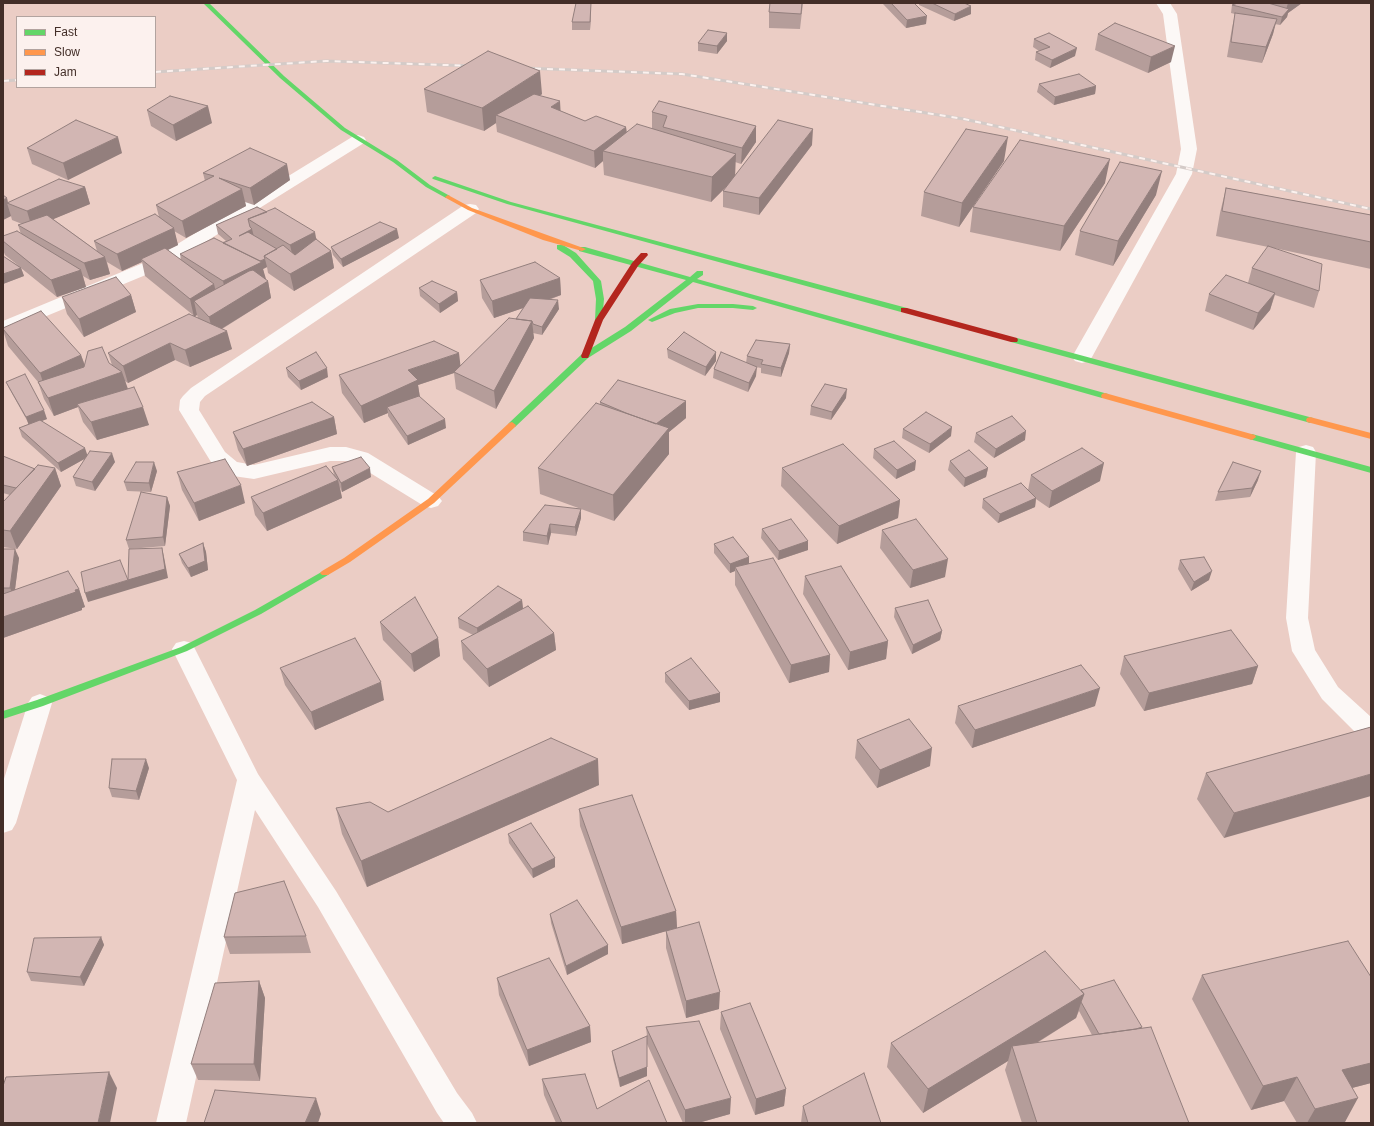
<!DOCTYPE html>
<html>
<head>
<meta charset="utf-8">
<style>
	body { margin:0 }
	#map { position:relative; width:1374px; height:1126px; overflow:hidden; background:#ebcdc5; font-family:Arial,sans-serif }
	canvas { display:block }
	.frame { position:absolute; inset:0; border:4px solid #432e28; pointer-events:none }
	.legend { position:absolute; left:16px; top:16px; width:140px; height:72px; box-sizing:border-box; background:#fcf1ee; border:1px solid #b2a39f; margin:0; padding:5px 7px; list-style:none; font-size:12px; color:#432e28 }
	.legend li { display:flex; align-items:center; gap:8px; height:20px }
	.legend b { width:20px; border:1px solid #b2a39f }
</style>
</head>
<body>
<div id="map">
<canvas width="1374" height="1126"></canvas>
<div class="frame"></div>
<ul class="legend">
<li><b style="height:5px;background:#63d668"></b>Fast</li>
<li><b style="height:5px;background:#ff974d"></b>Slow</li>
<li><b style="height:5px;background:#b3261e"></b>Jam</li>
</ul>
</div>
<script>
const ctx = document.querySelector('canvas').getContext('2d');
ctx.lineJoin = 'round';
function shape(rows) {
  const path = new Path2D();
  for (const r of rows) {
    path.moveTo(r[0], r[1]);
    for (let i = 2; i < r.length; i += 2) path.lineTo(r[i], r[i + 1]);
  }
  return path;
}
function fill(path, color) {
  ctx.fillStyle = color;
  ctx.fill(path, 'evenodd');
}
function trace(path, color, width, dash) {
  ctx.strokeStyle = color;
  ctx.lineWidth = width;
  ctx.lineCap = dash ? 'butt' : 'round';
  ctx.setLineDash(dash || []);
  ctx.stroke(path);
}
fill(shape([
	[1156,3,1170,3,1177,14,1197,149,1192,174,1092,357,1089,361,1082,363,1075,361,1072,357,1176,174,1181,149,1163,14,1156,3],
	[358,135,364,137,366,140,364,143,165,267,3,334,3,321,153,259,352,137,358,135],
	[470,204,476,205,479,209,476,213,205,396,200,402,199,410,225,452,237,462,254,465,330,447,346,447,368,453,438,496,442,501,438,506,431,508,424,506,354,463,346,461,330,461,254,479,233,476,223,472,211,462,179,410,180,400,183,396,191,388,464,205,470,204],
	[1306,445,1313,447,1316,452,1308,618,1315,650,1338,687,1371,717,1371,741,1362,739,1322,699,1292,651,1286,618,1296,452,1299,447,1306,445],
	[184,641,192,643,258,774,336,891,457,1093,472,1113,477,1123,444,1123,437,1113,318,907,255,810,186,1123,156,1123,237,780,172,649,176,643,184,641],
	[40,694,48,697,52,703,16,823,12,830,3,833,3,782,28,703,32,697,40,694]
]), '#fcf8f6');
fill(shape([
	[203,3,209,3,284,76,345,128,397,160,430,185,450,196,450,198,446,198,426,187,393,162,341,130,280,78,203,3],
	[435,176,511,202,907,308,908,310,904,312,901,312,507,204,433,179,432,178,435,176],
	[557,245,563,245,576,253,601,281,604,299,602,322,599,322,595,320,596,299,593,281,570,257,557,249,557,245],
	[579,247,585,247,690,277,697,271,703,271,703,275,697,279,1108,394,1109,396,1108,398,1102,398,693,282,631,331,588,358,515,427,509,427,508,425,509,423,582,354,625,327,686,280,579,251,579,247],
	[698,304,733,304,753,306,757,308,753,310,733,308,698,308,675,313,652,322,648,320,670,309,698,304],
	[1011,338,1017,338,1313,418,1314,420,1310,423,1307,422,1011,342,1010,340,1011,338],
	[1252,434,1371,467,1371,473,1249,439,1248,437,1252,434],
	[325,570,330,573,328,575,261,614,187,651,43,706,3,719,3,711,37,700,181,647,255,610,325,570]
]), '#63d668');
fill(shape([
	[448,195,472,208,586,249,582,251,543,240,468,210,446,198,445,197,448,195],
	[1105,393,1255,435,1256,437,1252,440,1102,398,1101,396,1102,394,1105,393],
	[1310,417,1371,433,1371,439,1307,422,1306,420,1307,418,1310,417],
	[512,422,516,425,515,427,434,503,350,562,328,575,322,575,320,573,322,571,344,558,428,499,509,423,512,422]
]), '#ff974d');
fill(shape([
	[641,253,647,253,648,255,638,266,603,320,589,356,588,358,582,358,581,356,595,320,632,263,641,253],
	[901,308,907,308,1017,338,1018,340,1017,342,1011,342,901,312,901,308]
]), '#b3261e');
const rail = shape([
	[523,68,682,74,964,119,1371,209],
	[155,72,326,61,475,66],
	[3,81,17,80]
]);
trace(rail, '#d4cbc8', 3);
trace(rail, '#fcf1ee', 2, [6]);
fill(shape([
	[770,3,803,3,800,29,769,28,769,12],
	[883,3,914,3,926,24,906,28,883,4],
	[919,3,964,3,971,14,954,21,919,5],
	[1238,3,1302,3,1288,13,1287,17,1280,25,1275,24,1273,34,1262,63,1227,57,1232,28,1235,14,1231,13,1232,5],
	[591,10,590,30,572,30,572,22],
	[1098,34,1171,62,1148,73,1095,50],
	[1034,39,1075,56,1050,68,1035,60,1036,52,1039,51,1033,47],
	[727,41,717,54,698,51,698,43],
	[1039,84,1096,86,1095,94,1054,105,1037,92],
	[424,89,542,94,540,96,561,111,585,121,626,127,627,132,652,128,652,112,756,126,756,142,741,164,735,162,735,175,812,145,759,215,723,207,723,191,726,187,711,202,604,175,603,161,595,168,497,132,496,123,484,131,427,112],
	[147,110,212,123,176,141,151,126],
	[27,148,122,153,68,180,32,164],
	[1004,161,959,227,921,216,924,192],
	[203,173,290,180,254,205,245,202,246,206,186,238,174,231,178,245,168,250,181,260,180,254,226,241,218,234,216,225,257,207,316,239,331,251,334,268,294,291,268,273,267,267,263,269,265,279,268,281,271,298,222,329,232,349,190,367,175,360,128,383,125,381,127,389,149,425,97,440,83,422,78,407,54,416,44,399,38,382,8,346,3,330,3,328,81,355,85,365,109,363,112,365,108,353,193,315,145,276,142,262,122,271,107,262,110,274,90,280,83,276,86,287,57,297,21,268,24,276,3,284,3,256,19,266,5,255,3,250,3,236,21,234,18,225,22,224,12,220,11,216,3,220,7,198,8,203,85,187,90,204,53,219,97,251,94,241,159,217,156,205,205,181],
	[197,315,198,318,195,316],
	[1105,183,1060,251,970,232,973,207],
	[1226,188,1371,215,1371,269,1274,248,1319,291,1314,308,1275,295,1270,310,1253,330,1205,311,1209,294,1248,283,1252,268,1268,247,1216,236,1220,213],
	[1156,195,1113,266,1075,255,1080,231],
	[399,238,343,267,333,255,331,247],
	[560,278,561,295,549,300,559,309,542,335,533,333,534,338,496,409,456,389,454,373,418,385,420,397,446,428,408,445,388,416,388,413,364,423,342,393,339,375,461,365,516,319,523,308,494,318,482,298,480,280],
	[419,288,457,292,458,301,440,313,420,296],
	[131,295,136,312,84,337,67,314,62,297],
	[790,344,789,353,781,377,761,373,761,368,756,367,756,376,748,392,713,378,714,369,746,363,747,356],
	[667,349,716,352,716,361,705,376,668,358],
	[286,368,328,377,301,390,288,377],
	[6,382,47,419,41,421,87,455,115,462,95,491,76,486,73,477,86,458,61,472,22,437,19,428,29,424,10,390],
	[846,398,831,420,810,415,811,406],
	[686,401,686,418,669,432,669,454,614,521,540,494,538,468,600,404,600,402],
	[334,417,337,434,247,466,238,450,233,432],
	[903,429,951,436,929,453,902,438],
	[976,433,1025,440,994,458,974,442],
	[874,449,915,470,896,479,873,458],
	[3,456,35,469,55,468,61,486,17,549,3,547,3,502,10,495,3,493],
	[950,461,988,468,986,477,964,487,948,470],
	[332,467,371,477,342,492,340,487,342,498,267,531,255,515,251,497,334,475],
	[782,468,900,500,898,518,837,544,781,486],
	[157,471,151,492,127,491,124,482],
	[177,472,245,503,199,521,182,490],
	[1031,475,1100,481,1049,508,1036,499,1035,507,998,523,982,508,983,499,1028,490],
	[1258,480,1250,497,1215,501,1218,492],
	[167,497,170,506,165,546,129,549,126,540],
	[545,505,581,518,576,536,551,533,548,545,523,541,523,532],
	[762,529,808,541,808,550,778,560,761,538],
	[882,530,945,577,910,588,880,548],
	[203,543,206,552,208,570,191,577,182,563,179,554],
	[714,544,749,557,749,564,830,655,829,672,789,683,735,585,735,571,730,573,714,553],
	[3,549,19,558,15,590,79,589,85,607,82,608,82,610,3,638],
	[1180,560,1209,580,1191,591,1178,569],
	[805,576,888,641,886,659,848,670,803,594],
	[522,600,523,609,554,633,556,650,489,687,463,659,461,641,473,635,459,628,458,618],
	[895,608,942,631,940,640,912,654,894,617],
	[380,622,438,638,440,656,414,672,383,640],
	[1124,656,1258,666,1252,684,1144,711,1120,674],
	[280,668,384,700,315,730,285,685],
	[665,673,720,693,720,702,689,710,665,682],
	[958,706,1095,706,972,748,955,723],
	[1371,727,1224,838,1197,799,1206,773],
	[857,740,930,766,877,788,855,758],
	[149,768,139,800,112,797,109,788],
	[599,785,367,887,342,834,336,808,388,812],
	[579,809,676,911,677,928,719,1009,686,1018,666,948,666,931,622,944,580,826],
	[508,834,555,858,555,867,533,878,509,843],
	[550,914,608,945,608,954,567,975,551,923],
	[306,936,311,953,230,954,224,937],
	[101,937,104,945,84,986,31,981,27,972],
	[1202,975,1371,977,1371,1083,1352,1088,1345,1122,1340,1123,1297,1123,1284,1101,1251,1110,1192,999],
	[497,978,590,1026,591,1042,529,1066,499,995],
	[259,981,265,998,260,1081,198,1080,191,1064],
	[1081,990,1142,1027,1142,1028,1189,1123,1022,1123,1005,1070,1008,1061,923,1113,887,1067,891,1043],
	[1079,1011,1092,1035,1037,1043,1076,1018],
	[721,1012,786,1089,784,1106,755,1115,720,1029],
	[646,1027,730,1114,698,1123,683,1123,647,1044,647,1076,620,1087,613,1059,612,1051,647,1036],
	[542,1079,597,1109,667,1123,556,1123,544,1095],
	[803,1106,881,1123,801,1123]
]), '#b59d9a');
fill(shape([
	[591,3,591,10,590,30,590,22],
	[1288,3,1302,3,1288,13,1287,17,1280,25,1282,17,1285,13],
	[971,6,971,14,954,21,955,14],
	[927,16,926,24,906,28,907,20],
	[1277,19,1273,34,1262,63,1266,47],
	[727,33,727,41,717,54,717,46],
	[1175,46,1171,62,1148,73,1151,57],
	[1077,48,1075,56,1050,68,1052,60],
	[540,71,542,94,504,118,496,115,496,123,484,131,482,108],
	[1096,86,1095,94,1054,105,1055,97],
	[560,101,561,118,551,107],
	[208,106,212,123,176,141,173,125],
	[756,126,756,142,741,164,742,148],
	[626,127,627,143,603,151,603,161,595,168,594,151],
	[813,129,812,145,759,215,759,198],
	[118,137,122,153,68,180,63,163],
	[1008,137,1004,161,959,227,962,203],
	[736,154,735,178,711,202,712,177],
	[1110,159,1105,183,1060,251,1064,226],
	[287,164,290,180,254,205,250,188],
	[1162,171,1156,195,1113,266,1118,241],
	[85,187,90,204,32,228,27,211],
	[242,189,246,206,186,238,182,221],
	[7,198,8,204,7,203,11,216,3,220,3,200],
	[174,228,178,245,144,261,141,259,142,262,122,271,117,254],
	[252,229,254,237,239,236],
	[397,229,399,238,343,267,341,259],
	[315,232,318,249,294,262,290,245],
	[331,251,334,268,294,291,290,274],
	[105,257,110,274,90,280,84,263],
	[265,259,267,267,263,269,266,279,227,299,223,281],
	[21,268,24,276,3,284,3,274],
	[81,270,86,287,57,297,51,280],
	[560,278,561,295,494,318,492,301],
	[268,281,271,298,213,334,209,317],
	[214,284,218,301,194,301,197,315,194,317,190,299],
	[457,292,458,301,440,313,439,304],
	[1275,293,1270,310,1253,330,1258,313],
	[131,295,136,312,84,337,79,319],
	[558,300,559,309,542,335,542,327],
	[532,321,534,338,496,409,494,391],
	[227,331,232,349,190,367,185,350],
	[170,343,175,360,128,383,123,366],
	[790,344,789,353,781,377,781,368],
	[716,352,716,361,705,376,706,367],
	[459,353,461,370,454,372,454,373,418,385,420,398,387,407,388,413,364,423,361,406,408,370],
	[81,355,87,372,46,391,40,373],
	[757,367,756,376,748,392,749,383],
	[327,368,328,377,301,390,299,381],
	[122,372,128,389,77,404,78,407,54,416,48,398],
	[847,389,846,398,831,420,832,412],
	[686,401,686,418,669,432,669,454,614,521,613,495,654,425],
	[143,407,149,425,97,440,91,422],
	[44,410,47,419,29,426,26,417],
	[334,417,337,434,247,466,243,449],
	[445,419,446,428,408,445,407,436],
	[952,427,951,436,929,453,930,444],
	[1026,431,1025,440,994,458,996,449],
	[85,448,88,457,61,472,58,463],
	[112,453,115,462,95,491,92,482],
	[916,461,915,470,896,479,897,470],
	[154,462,157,471,151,492,149,483],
	[1104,463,1100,481,1049,508,1052,491],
	[55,468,61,486,17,549,10,531],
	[370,468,371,477,342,492,341,483],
	[988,468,986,477,964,487,965,478],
	[1261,471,1258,480,1250,497,1252,488],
	[338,480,342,498,267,531,263,513],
	[241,485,245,503,199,521,194,503],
	[167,497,170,506,165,546,163,537],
	[1036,498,1035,507,998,523,1000,514],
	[900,500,898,518,837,544,839,526],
	[581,509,581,518,576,536,575,527],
	[550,524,551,533,548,545,547,536],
	[808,541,808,550,778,560,779,551],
	[203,543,206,552,208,570,191,577,188,568],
	[162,548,164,557,168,578,131,589,128,580],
	[15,549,19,558,14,597,10,588],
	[749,557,749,566,735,567,735,571,730,573,730,564],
	[948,559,945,577,910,588,913,570],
	[1212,571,1209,580,1191,591,1194,582],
	[128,580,131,589,88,602,85,593],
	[79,589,85,607,82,608,82,610,3,638,3,617],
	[522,600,523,609,478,638,477,628],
	[942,631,940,640,912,654,913,645],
	[554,633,556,650,489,687,487,669],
	[438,638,440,656,414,672,411,654],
	[888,641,886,659,848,670,850,652],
	[830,655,829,672,789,683,791,665],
	[1258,666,1252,684,1144,711,1149,693],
	[381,682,384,700,315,730,311,712],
	[1100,688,1095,706,972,748,975,730],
	[720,693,720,702,689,710,689,701],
	[932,748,930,766,877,788,880,770],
	[146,759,149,768,139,800,136,791],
	[598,759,599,785,367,887,361,861],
	[1371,774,1371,796,1224,838,1234,813],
	[555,858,555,867,533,878,532,869],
	[676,911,677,928,622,944,621,927],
	[101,937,104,945,84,986,80,977],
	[608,945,608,954,567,975,566,966],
	[259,981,265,998,260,1081,254,1064],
	[720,992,719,1009,686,1018,686,1001],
	[1084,994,1076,1018,1015,1056,1012,1046,1008,1061,923,1113,928,1089],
	[590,1026,591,1042,529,1066,527,1050],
	[647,1036,647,1076,620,1087,619,1078],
	[1371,1063,1371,1083,1329,1094,1342,1070],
	[109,1072,117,1088,110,1123,98,1123],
	[1297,1077,1284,1101,1251,1110,1263,1086],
	[786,1089,784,1106,755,1115,756,1099],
	[316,1098,321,1114,318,1123,305,1123],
	[731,1098,730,1114,698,1123,685,1123,685,1110],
	[1358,1098,1345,1122,1340,1123,1307,1123,1315,1109]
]), '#937f7d');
const building = shape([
	[576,3,591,3,590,22,572,22,576,3],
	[770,3,802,3,801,14,769,12,770,3],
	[891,3,914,3,927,16,907,20,891,3],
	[932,3,964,3,971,6,955,14,932,3],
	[1238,3,1268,3,1289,9,1282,17,1232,5,1238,3],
	[1235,13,1277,19,1266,47,1231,42,1235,13],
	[1115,23,1175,46,1151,57,1098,34,1115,23],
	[708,30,727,33,717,46,698,43,708,30],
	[1049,33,1077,48,1052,60,1036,52,1050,47,1034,39,1049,33],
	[488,51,540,71,482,108,424,89,488,51],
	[1079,74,1096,86,1055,97,1039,84,1079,74],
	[534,94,560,101,551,107,585,121,596,116,626,127,594,151,496,115,534,94],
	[170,96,208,106,173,125,147,110,170,96],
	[659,101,756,126,742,148,663,127,667,116,652,112,659,101],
	[76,120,118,137,63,163,27,148,76,120],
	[778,120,813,129,759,198,723,191,778,120],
	[637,124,736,154,712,177,603,151,637,124],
	[966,129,1008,137,962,203,924,192,966,129],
	[1020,140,1110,159,1064,226,973,207,1020,140],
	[250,148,287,164,250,188,219,178,242,189,182,221,156,205,214,176,203,173,250,148],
	[1120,162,1162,171,1118,241,1080,231,1120,162],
	[59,179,85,187,27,211,7,203,59,179],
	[1226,188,1371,215,1371,242,1222,211,1226,188],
	[3,195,7,198,3,200,3,195],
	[257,207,267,212,248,219,250,227,252,229,239,236,248,232,277,249,264,256,265,259,260,261,223,243,232,239,216,225,257,207],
	[275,208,315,232,290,245,248,219,275,208],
	[155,214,174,228,117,254,94,241,155,214],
	[47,215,105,257,84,263,18,225,47,215],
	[380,222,397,229,341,259,331,247,380,222],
	[17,231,81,270,51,280,3,241,3,236,17,231],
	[214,238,262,262,223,281,180,254,214,238],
	[316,239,331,251,290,274,264,256,283,245,295,255,316,239],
	[1268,246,1322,264,1319,291,1252,268,1268,246],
	[165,248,214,284,190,299,141,259,165,248],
	[3,256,21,268,3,274,3,256],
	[535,262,560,278,492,301,480,280,535,262],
	[253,270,268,281,209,317,194,301,249,271,253,270],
	[1226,275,1275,293,1258,313,1209,294,1226,275],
	[116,277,131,295,79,319,62,297,116,277],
	[432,281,457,292,439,304,419,288,432,281],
	[530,298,558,300,542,327,533,324,532,321,516,319,530,298],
	[41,311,81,355,40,373,3,329,3,328,41,311],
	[189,314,227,331,185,350,170,343,123,366,108,353,189,314],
	[509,318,532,321,494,391,454,372,509,318],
	[684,332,716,352,706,367,667,349,684,332],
	[756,340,790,344,781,368,761,364,763,360,747,356,756,340],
	[434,341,459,353,408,370,418,380,361,406,339,375,434,341],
	[102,347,109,363,122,372,48,398,38,382,84,367,88,351,102,347],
	[316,352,327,368,299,381,286,368,316,352],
	[721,352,757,367,749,383,714,369,721,352],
	[25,374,44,410,26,417,6,382,25,374],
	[618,380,686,401,656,424,626,413,600,402,618,380],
	[825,384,847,389,832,412,811,406,825,384],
	[134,387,143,407,91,422,77,404,134,387],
	[419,396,445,419,407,436,387,407,419,396],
	[312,402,334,417,243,449,233,432,312,402],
	[596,403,669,428,613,495,538,468,596,403],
	[926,412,952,427,930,444,903,429,926,412],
	[1012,416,1026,431,996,449,976,433,1012,416],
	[40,420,85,448,58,463,19,428,40,420],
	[894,441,916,461,897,470,874,449,894,441],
	[843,444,900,500,839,526,782,468,843,444],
	[1082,448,1104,463,1052,491,1031,475,1082,448],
	[969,450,988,468,965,478,950,461,969,450],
	[90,451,112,453,92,482,73,477,90,451],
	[3,456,35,469,16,488,3,485,3,456],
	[361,457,370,468,341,483,332,467,361,457],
	[225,459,241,485,194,503,177,472,225,459],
	[136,462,154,462,149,483,124,482,136,462],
	[1233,462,1261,471,1252,488,1218,492,1233,462],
	[38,465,55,468,10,531,3,530,3,502,38,465],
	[326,466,338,480,263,513,251,497,326,466],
	[1021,483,1036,498,1000,514,983,499,1021,483],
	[141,492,167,497,163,537,126,540,141,492],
	[545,505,581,509,575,527,550,524,547,536,523,532,545,505],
	[791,519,808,541,779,551,762,529,791,519],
	[916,519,948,559,913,570,882,530,916,519],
	[733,537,749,557,730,564,714,544,733,537],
	[203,543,205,561,188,568,179,554,203,543],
	[162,548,165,569,128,580,129,549,162,548],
	[3,549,15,549,10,588,3,588,3,549],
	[1204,557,1212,571,1194,582,1180,560,1204,557],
	[773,558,830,655,791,665,735,567,773,558],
	[120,560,128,580,85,593,81,572,120,560],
	[841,566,888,641,850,652,805,576,841,566],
	[68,571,79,589,75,590,76,592,3,617,3,594,68,571],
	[498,586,522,600,477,628,458,618,498,586],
	[415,597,438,638,411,654,380,622,415,597],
	[928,600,942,631,913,645,895,608,928,600],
	[528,606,554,633,487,669,461,641,528,606],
	[1231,630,1258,666,1149,693,1124,656,1231,630],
	[355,638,381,682,311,712,280,668,355,638],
	[691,658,720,693,689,701,665,673,691,658],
	[1081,665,1100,688,975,730,958,706,1081,665],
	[909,719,932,748,880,770,857,740,909,719],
	[1371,727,1371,774,1234,813,1206,773,1371,727],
	[551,738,598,759,361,861,336,808,370,802,388,812,551,738],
	[112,759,146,759,136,791,109,788,112,759],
	[632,795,676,911,621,927,579,809,632,795],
	[531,823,555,858,532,869,508,834,531,823],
	[284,881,306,936,224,937,235,893,284,881],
	[577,900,608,945,566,966,550,914,577,900],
	[699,922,720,992,686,1001,666,931,699,922],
	[101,937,80,977,27,972,34,938,101,937],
	[1348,941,1371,977,1371,1063,1342,1070,1358,1098,1315,1109,1297,1077,1263,1086,1202,975,1348,941],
	[1045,951,1084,994,928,1089,891,1043,1045,951],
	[549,958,590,1026,527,1050,497,978,549,958],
	[1114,980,1142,1027,1136,1029,1099,1034,1081,1002,1084,994,1081,990,1114,980],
	[259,981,254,1064,191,1064,215,983,259,981],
	[750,1003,786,1089,756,1099,721,1012,750,1003],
	[699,1021,731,1098,685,1110,646,1027,699,1021],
	[1151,1027,1189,1123,1037,1123,1012,1046,1151,1027],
	[647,1036,647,1067,619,1078,612,1051,647,1036],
	[109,1072,98,1123,3,1123,3,1086,6,1077,109,1072],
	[864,1073,881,1123,808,1123,803,1106,864,1073],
	[585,1074,597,1109,649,1080,667,1123,562,1123,542,1079,585,1074],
	[215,1090,316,1098,305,1123,204,1123,215,1090]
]);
fill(building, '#d2b6b3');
trace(building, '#937f7d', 1);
</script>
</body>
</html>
